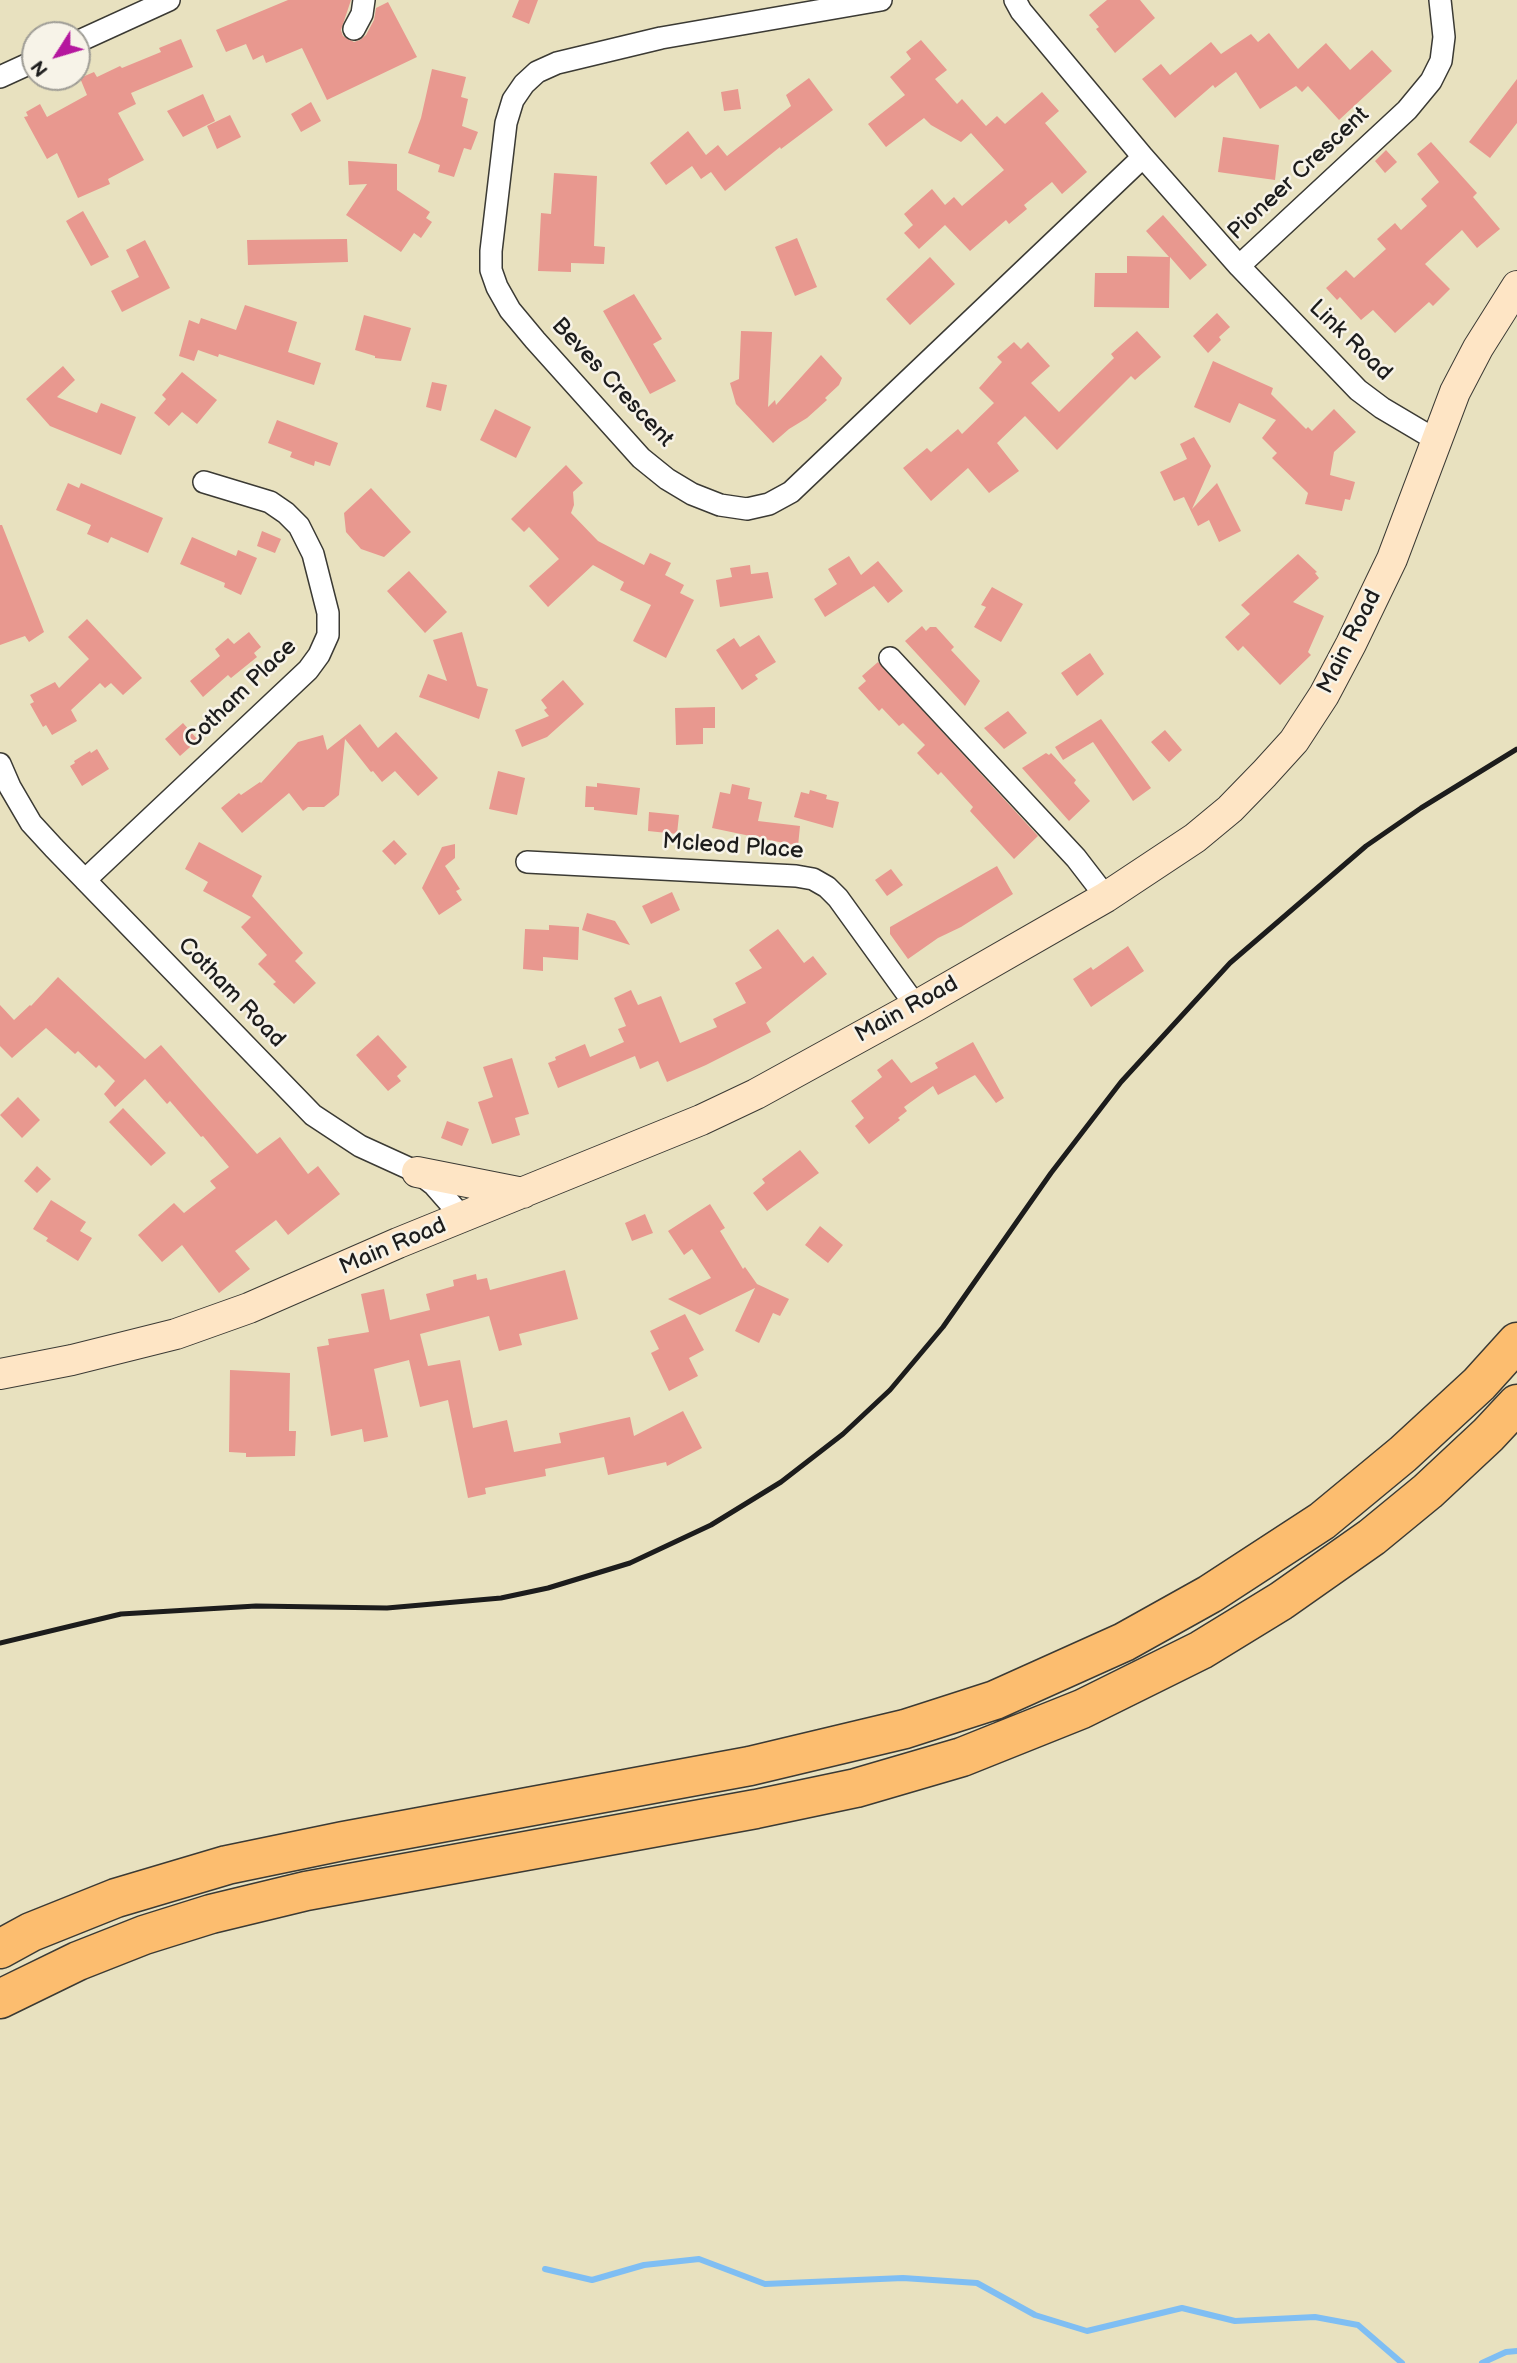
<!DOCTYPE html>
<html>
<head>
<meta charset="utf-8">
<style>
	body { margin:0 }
	#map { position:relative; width:1517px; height:2363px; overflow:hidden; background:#e8e1bf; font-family:"Balsamiq Sans",sans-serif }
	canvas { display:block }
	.north { position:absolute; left:21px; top:21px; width:70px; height:70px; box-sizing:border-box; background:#f7f3e8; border:2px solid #9f9d96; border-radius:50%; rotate:233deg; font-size:19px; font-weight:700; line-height:28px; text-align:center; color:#1c1c1c }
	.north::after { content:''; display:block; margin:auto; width:24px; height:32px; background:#b5179e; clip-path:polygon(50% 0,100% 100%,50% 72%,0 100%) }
</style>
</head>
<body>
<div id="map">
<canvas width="1517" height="2363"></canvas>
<div class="north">N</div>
</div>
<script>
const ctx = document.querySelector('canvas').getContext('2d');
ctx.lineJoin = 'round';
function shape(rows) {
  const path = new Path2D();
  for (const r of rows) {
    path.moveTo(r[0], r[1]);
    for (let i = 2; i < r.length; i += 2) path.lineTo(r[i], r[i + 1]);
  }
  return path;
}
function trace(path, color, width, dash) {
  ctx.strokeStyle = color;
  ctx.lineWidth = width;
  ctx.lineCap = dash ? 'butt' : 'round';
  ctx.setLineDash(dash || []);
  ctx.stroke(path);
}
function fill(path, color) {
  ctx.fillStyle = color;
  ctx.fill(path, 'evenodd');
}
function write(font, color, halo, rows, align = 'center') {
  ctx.font = font + ' "Balsamiq Sans",sans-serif';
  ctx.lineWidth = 5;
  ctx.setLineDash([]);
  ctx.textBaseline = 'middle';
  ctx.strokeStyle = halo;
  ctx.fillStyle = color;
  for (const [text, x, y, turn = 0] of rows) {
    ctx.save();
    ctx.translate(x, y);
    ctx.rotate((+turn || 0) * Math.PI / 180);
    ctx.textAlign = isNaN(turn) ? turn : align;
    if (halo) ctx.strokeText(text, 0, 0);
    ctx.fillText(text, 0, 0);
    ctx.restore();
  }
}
trace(shape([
	[545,2269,592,2280,644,2265,699,2259,765,2284,903,2278,977,2283,1035,2315,1087,2331,1182,2308,1235,2321,1315,2317,1358,2325,1402,2363],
	[1482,2363,1506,2352,1517,2351]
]), '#7fbef3', 6);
fill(shape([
	[288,0,351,0,341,30,343,36,354,42,360,40,366,35,374,20,376,8,388,2,417,57,327,100,302,48,266,63,263,55,253,60,246,44,226,52,216,30],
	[519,0,538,0,529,24,512,17],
	[1107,0,1140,0,1155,18,1115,53,1096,29,1099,27,1089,15],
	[1269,33,1298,69,1326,43,1350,70,1372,50,1392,71,1339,120,1308,86,1302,92,1296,86,1260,109,1236,72,1215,88,1213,85,1175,118,1142,79,1161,64,1170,75,1211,42,1221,54,1251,34,1258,42],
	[181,39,193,67,131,93,136,104,118,113,144,160,108,179,110,184,78,198,57,153,47,159,24,117,28,116,26,112,40,104,47,117,87,95,80,78,94,72,97,77,120,66,122,68,161,52,159,48],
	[921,40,947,70,935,79,957,104,962,99,986,126,997,116,1005,124,1042,92,1059,111,1045,123,1087,172,1062,194,1052,182,1024,205,1027,209,1009,224,1006,220,970,251,945,225,919,249,904,233,913,225,904,214,932,189,945,205,954,197,962,206,1004,170,971,133,961,142,931,125,924,118,886,147,868,124,905,95,890,77,911,59,906,52],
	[432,69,466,77,461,97,468,99,462,126,478,132,471,150,464,148,454,177,438,172,440,165,408,153,421,118],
	[809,78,833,110,781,149,780,147,725,191,711,172,701,179,692,166,666,185,650,163,688,131,706,155,718,145,727,156,791,106,786,95],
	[1517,79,1517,123,1490,158,1469,142],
	[738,89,741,109,724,111,721,92],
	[203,94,215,121,183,137,167,111],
	[311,102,321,121,301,132,291,114],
	[230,115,241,137,217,149,207,126],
	[1223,137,1279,145,1275,180,1218,172],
	[1431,142,1477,193,1473,197,1500,229,1477,248,1462,230,1425,264,1450,289,1433,306,1429,302,1395,333,1373,310,1361,320,1340,297,1337,300,1326,288,1346,270,1354,278,1386,249,1377,239,1395,223,1401,230,1427,206,1421,199,1439,182,1417,154],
	[1386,150,1397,162,1385,173,1375,161],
	[348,161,397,164,397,190,430,212,426,218,432,222,421,238,414,233,401,252,346,215,367,184,349,185],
	[554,173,597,176,594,246,605,247,604,264,571,263,571,272,538,271,541,213,551,214],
	[83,211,109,257,91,266,66,221],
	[1163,215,1207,265,1190,280,1170,257,1169,308,1094,307,1095,273,1127,273,1127,256,1169,257,1146,231],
	[797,238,817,287,795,296,775,247],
	[347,239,348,262,248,265,247,240],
	[145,240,170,288,122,312,111,291,139,277,126,250],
	[930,257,955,284,910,325,886,299],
	[634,294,662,339,653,344,676,381,650,394,603,311],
	[245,305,297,322,288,352,321,363,314,385,219,354,218,357,198,350,194,361,179,356,189,320,199,324,201,318,236,330],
	[1217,313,1230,327,1219,337,1221,340,1208,353,1193,336],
	[364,315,411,328,401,361,375,358,375,356,355,350],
	[741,331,772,332,768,407,775,400,776,405,821,355,842,378,839,385,825,398,827,400,807,418,789,429,773,443,736,404,730,383,739,379],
	[1137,331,1161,357,1135,380,1131,376,1057,450,1025,416,997,443,1019,471,989,493,968,468,931,501,903,468,927,448,931,452,958,429,962,434,994,403,979,388,1002,362,997,357,1014,342,1021,349,1028,342,1050,366,1031,383,1059,412,1114,358,1111,354],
	[1213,361,1273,388,1271,394,1306,429,1308,427,1312,431,1334,409,1356,432,1334,452,1330,475,1355,482,1350,500,1345,499,1342,511,1305,504,1308,493,1272,458,1277,453,1262,438,1276,420,1239,403,1230,423,1194,407],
	[63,366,75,380,57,397,97,413,101,403,136,417,121,455,50,426,26,399],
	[182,372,217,400,197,424,182,412,169,426,154,413,166,399,162,395],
	[432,382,447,385,441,411,426,407],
	[495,409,531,427,516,458,480,440],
	[277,420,338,443,330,466,315,461,314,466,290,457,292,452,268,443],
	[1194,437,1211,466,1192,509,1217,483,1241,531,1219,542,1209,520,1198,526,1184,497,1174,501,1160,472,1187,459,1180,444],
	[566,465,583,483,573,492,574,505,571,513,598,541,644,565,650,553,671,563,665,575,684,585,680,593,694,600,666,658,633,641,651,605,620,590,624,582,593,565,548,607,529,586,559,559,529,527,524,532,511,519],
	[68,483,79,488,81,483,163,518,148,553,111,537,108,543,87,534,91,525,56,510],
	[371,488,411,532,384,557,361,549,346,532,344,513],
	[0,525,2,525,44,632,29,642,25,636,0,645],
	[262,531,281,539,275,553,257,546],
	[192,537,236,556,238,550,257,558,241,595,224,587,225,583,180,564],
	[1298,554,1317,572,1315,573,1319,578,1293,602,1324,616,1308,652,1311,655,1280,685,1243,646,1238,651,1225,637,1250,614,1241,605],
	[849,556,861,575,878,561,903,591,888,603,874,586,825,617,814,599,837,584,828,569],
	[750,565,751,574,768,572,773,598,720,607,716,580,732,577,730,568],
	[409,571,447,612,425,633,387,591],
	[992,587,1023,604,1001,642,974,627,986,607,981,605],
	[87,619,142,678,123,695,111,683,105,688,100,683,71,710,77,721,52,735,46,725,43,727,30,704,34,702,30,695,55,682,59,688,89,659,68,637],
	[922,626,926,631,930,627,936,627,954,647,951,650,980,681,965,706,905,641],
	[249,632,261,647,254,653,257,657,231,678,228,675,203,697,190,681,220,656,215,649,228,638,234,644],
	[462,632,477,686,488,689,479,719,419,697,428,674,447,681,433,640],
	[759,635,776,662,755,675,758,679,742,690,716,650,734,638,740,647],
	[1090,653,1104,674,1077,696,1061,673],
	[878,662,1038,836,1014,859,970,811,973,807,941,772,938,775,917,753,925,745,903,723,899,726,882,708,879,711,858,688,866,681,862,676],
	[563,680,584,704,547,737,522,747,515,730,549,716,544,710,547,708,541,700],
	[715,707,715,728,703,728,703,744,676,745,675,708],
	[1008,711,1027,733,1004,749,984,728],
	[1101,719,1151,788,1133,801,1093,742,1063,760,1055,747],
	[183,723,198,740,180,756,165,739],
	[360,724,378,748,396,732,438,778,418,796,395,771,382,782,373,771,371,772,345,739,339,795,324,807,308,807,303,811,289,793,242,833,221,808,239,793,241,795,260,782,261,783,298,742,323,735,327,750],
	[1165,730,1182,750,1169,762,1151,742],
	[97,749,109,769,82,786,70,766,75,763,74,761,90,751,91,753],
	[1046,753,1049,755,1051,753,1076,780,1074,783,1090,801,1069,821,1022,768],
	[498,771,525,778,517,815,489,809],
	[597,783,640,788,637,815,594,810,594,807,585,807,586,786,597,787],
	[732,784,750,788,748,799,762,802,758,821,800,826,798,846,712,828,720,792,730,794],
	[810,790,827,795,826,799,839,802,833,828,794,817,801,792,809,794],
	[649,812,679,815,677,834,648,831],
	[394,840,407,854,395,865,382,851],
	[199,842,262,876,252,896,303,953,295,961,316,983,294,1004,273,984,276,982,258,964,267,955,241,927,251,917,203,891,208,882,185,869],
	[455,844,455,858,445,866,460,889,456,891,462,900,439,915,422,888,442,847],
	[997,866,1013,894,961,927,938,938,908,959,890,934,890,927],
	[891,869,903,885,887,896,875,880],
	[672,892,680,910,651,924,642,906],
	[587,913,615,921,630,945,582,930],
	[549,925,579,927,578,960,543,957,543,971,523,969,525,929,549,930],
	[778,929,804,963,813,956,827,974,766,1023,771,1032,706,1065,667,1082,658,1061,640,1069,635,1056,558,1088,548,1063,556,1060,555,1057,585,1044,590,1057,624,1042,618,1029,626,1026,614,998,631,990,638,1005,661,996,680,1043,717,1027,713,1019,746,1003,735,983,762,968,749,950],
	[1128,946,1144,971,1091,1007,1073,979,1091,967,1093,970],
	[58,977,145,1059,161,1045,257,1154,280,1137,308,1174,318,1166,340,1194,288,1235,276,1220,235,1251,250,1269,219,1293,182,1245,162,1262,138,1235,174,1203,184,1213,216,1188,210,1181,229,1167,203,1136,201,1137,170,1101,167,1104,145,1079,115,1107,104,1094,115,1081,99,1065,96,1068,78,1051,75,1054,46,1028,12,1058,0,1046,0,1005,14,1020,30,1005,31,1006],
	[378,1035,407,1067,397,1076,401,1081,388,1091,356,1055],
	[973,1042,1004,1098,996,1103,975,1075,938,1095,933,1086,904,1107,907,1111,898,1118,900,1120,869,1144,855,1126,864,1118,851,1101,882,1077,877,1070,892,1059,911,1083,938,1068,935,1063],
	[512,1058,529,1114,515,1118,520,1135,492,1144,478,1102,493,1097,483,1067],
	[18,1097,40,1120,22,1138,0,1115],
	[123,1108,166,1153,151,1166,109,1122],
	[447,1121,469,1129,462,1146,441,1138],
	[800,1150,819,1173,767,1211,753,1193,765,1183,762,1179],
	[37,1166,51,1179,37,1193,24,1181],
	[51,1200,86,1222,80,1231,92,1238,78,1261,46,1241,48,1238,33,1229],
	[710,1204,725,1228,720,1231,743,1269,745,1267,757,1284,789,1299,780,1316,773,1313,759,1343,735,1331,755,1288,700,1315,668,1299,711,1278,692,1249,684,1255,668,1231],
	[645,1214,653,1233,632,1241,625,1223],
	[820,1226,843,1245,828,1263,805,1245],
	[565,1270,578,1319,519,1334,522,1345,499,1351,489,1316,420,1334,428,1366,460,1360,473,1428,507,1420,514,1452,561,1443,559,1433,630,1417,634,1436,683,1411,702,1448,667,1466,666,1462,608,1475,604,1457,545,1469,546,1476,485,1488,486,1494,468,1498,448,1400,420,1407,409,1360,374,1369,388,1437,364,1442,362,1429,331,1436,317,1347,329,1345,328,1339,369,1332,361,1294,384,1289,390,1320,430,1310,426,1294,454,1286,453,1280,476,1274,477,1280,487,1278,490,1290],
	[685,1314,704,1350,689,1358,698,1376,669,1391,651,1353,659,1349,650,1331],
	[230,1370,290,1373,289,1431,296,1431,295,1456,246,1457,246,1453,229,1452]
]), '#e8988f');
const minor = shape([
	[881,0,661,38,557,63,537,72,524,84,513,100,506,123,491,251,491,270,497,287,510,310,535,340,641,458,667,479,692,494,720,505,747,509,769,504,791,492,1143,157],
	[1015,0,1021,11,1143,157,1239,266,1358,390,1382,408,1436,440],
	[354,29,362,14,364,0],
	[77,42,169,0],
	[0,77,35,61],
	[1239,266,1407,110,1431,81,1441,61,1444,37,1440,0],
	[890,658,1076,858,1106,897],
	[0,764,10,787,31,823,54,848,313,1115,360,1146,417,1172,434,1185,463,1218],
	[527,862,796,876,813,879,827,887,838,898,916,1006],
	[85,880,308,670,319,655,328,635,328,613,313,554,299,526,286,513,270,502,204,482]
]);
const secondary = shape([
	[417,1172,523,1193],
	[0,1374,72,1360,176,1334,249,1308,398,1243,701,1120,756,1094,916,1006,1106,897,1195,838,1230,809,1264,774,1294,741,1324,695,1351,644,1392,559,1455,392,1478,348,1517,286]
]);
const motorway = shape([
	[0,1949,31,1932,116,1898,227,1865,343,1841,750,1766,905,1729,995,1700,1124,1642,1210,1594,1322,1521,1403,1454,1479,1384,1517,1342],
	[0,1999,78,1961,144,1935,211,1914,306,1891,756,1809,856,1788,962,1757,1082,1709,1201,1650,1281,1601,1372,1537,1428,1491,1488,1435,1517,1404]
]);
trace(minor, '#3b3a34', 24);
trace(secondary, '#3b3a34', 32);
trace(motorway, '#3b3a34', 41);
trace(minor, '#fff', 21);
trace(secondary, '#fee5c5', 30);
trace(motorway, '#fcbd6f', 38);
trace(shape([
	[0,1643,121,1614,256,1606,387,1608,501,1598,548,1588,630,1563,711,1525,781,1482,843,1434,890,1390,943,1327,1051,1173,1121,1082,1230,963,1366,846,1421,808,1517,749]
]), '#1c1c1c', 5);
write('23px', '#1c1c1c', '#f7f3e8', [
	["Pioneer Crescent",1299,174,-43],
	["Link Road",1350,341,44],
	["Beves Crescent",612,383,47],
	["Main Road",1350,642,-63],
	["Cotham Place",241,694,-44],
	["Mcleod Place",733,847,4],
	["Cotham Road",231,993,46],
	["Main Road",907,1010,-29],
	["Main Road",393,1247,-23]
]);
</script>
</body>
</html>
